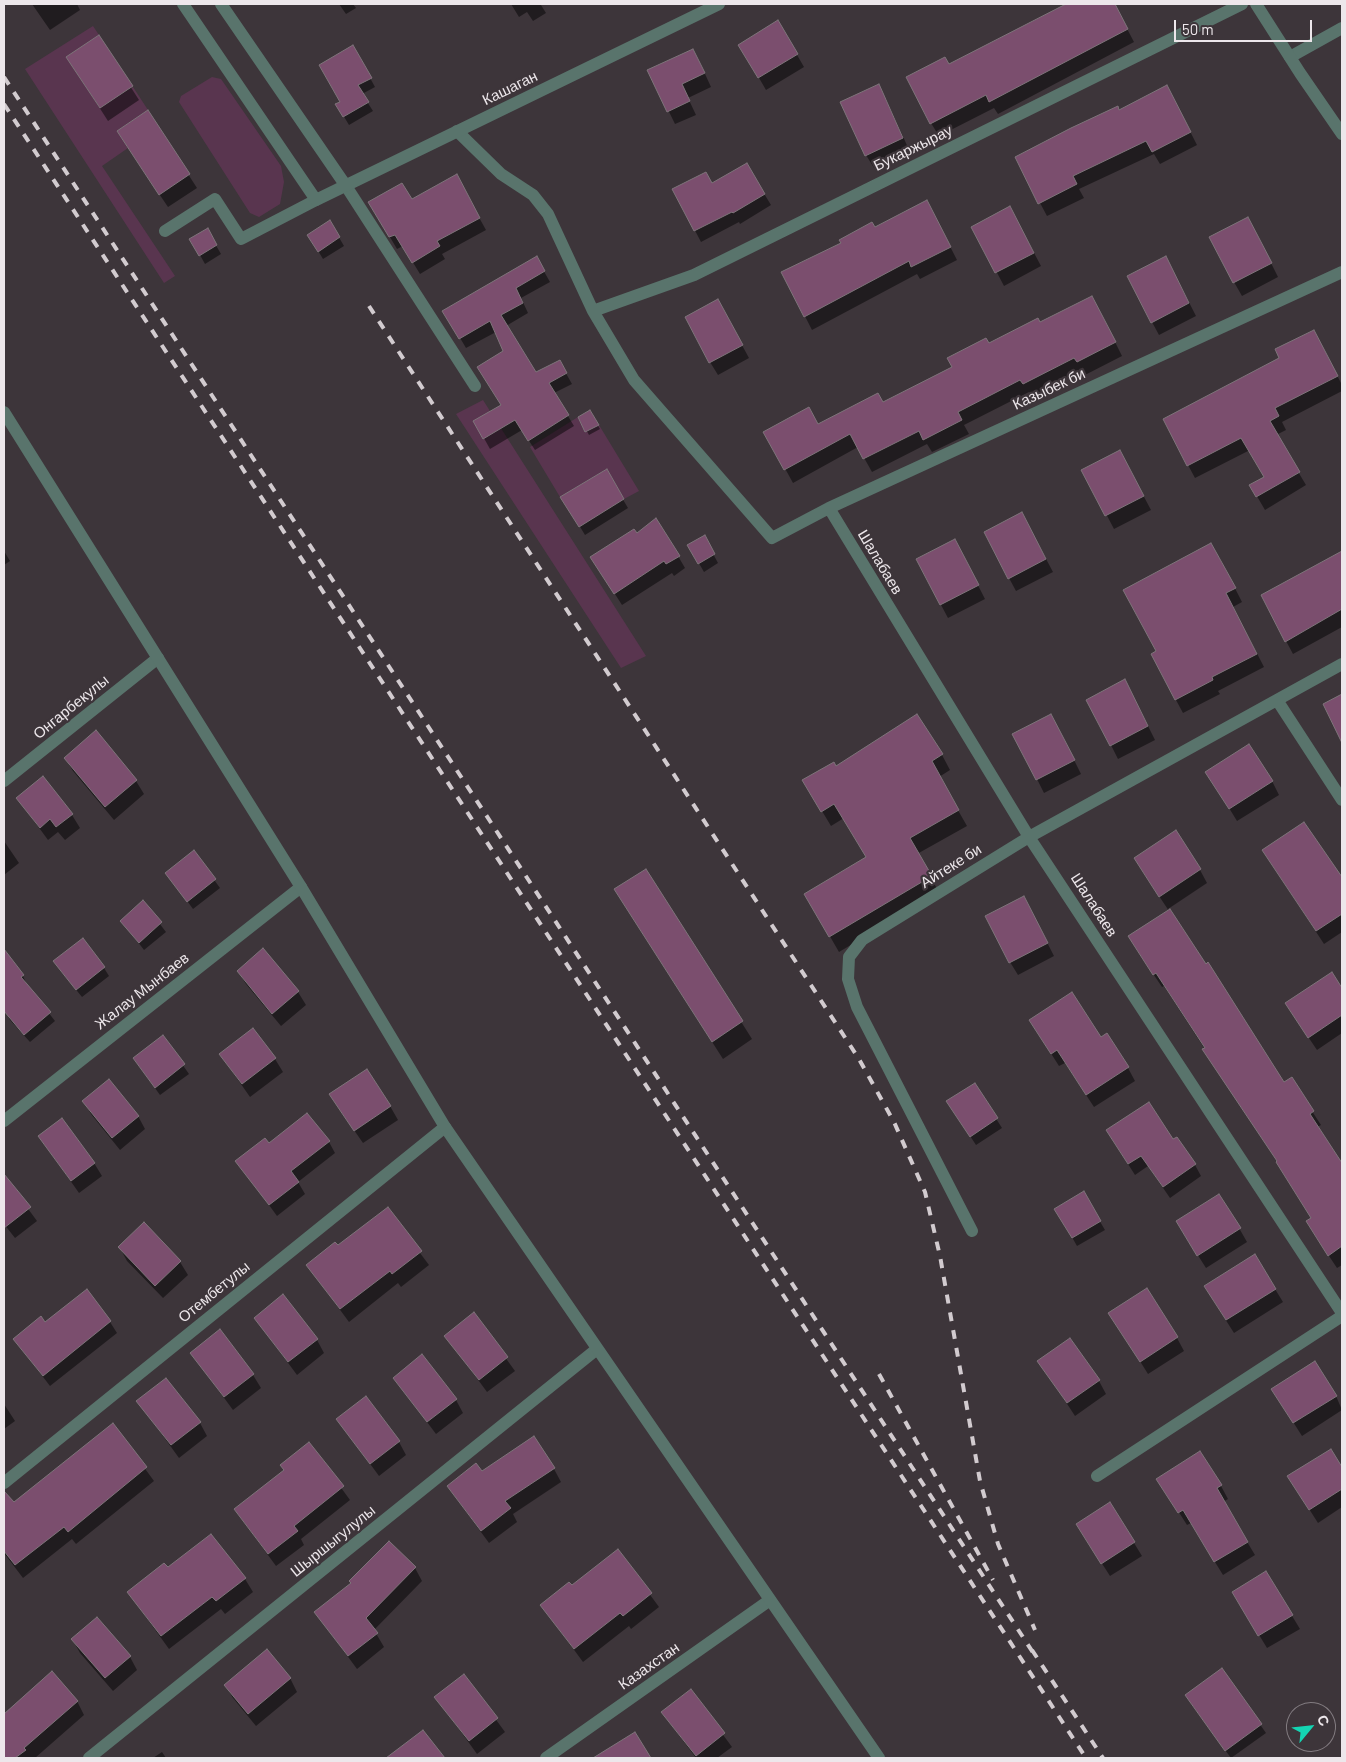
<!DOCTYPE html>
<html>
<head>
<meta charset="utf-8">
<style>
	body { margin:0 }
	#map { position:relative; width:1346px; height:1762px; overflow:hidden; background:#3d353a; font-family:Barlow,sans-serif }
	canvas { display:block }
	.frame { position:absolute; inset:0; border:5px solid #ede7eb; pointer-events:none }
	.north { position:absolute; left:1286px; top:1702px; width:50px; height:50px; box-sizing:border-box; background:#3d353a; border:1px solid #837c81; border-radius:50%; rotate:62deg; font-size:14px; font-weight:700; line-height:20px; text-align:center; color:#ede7eb }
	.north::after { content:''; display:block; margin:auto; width:18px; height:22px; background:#14d5b3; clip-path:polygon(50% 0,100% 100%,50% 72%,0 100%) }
	.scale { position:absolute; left:1174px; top:20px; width:138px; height:22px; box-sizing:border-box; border:2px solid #ede7eb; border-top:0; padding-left:6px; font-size:15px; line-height:18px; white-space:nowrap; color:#ede7eb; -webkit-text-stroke:4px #3d353a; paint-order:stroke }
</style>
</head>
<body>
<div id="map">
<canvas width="1346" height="1762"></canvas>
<div class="frame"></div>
<div class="north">С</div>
<div class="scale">50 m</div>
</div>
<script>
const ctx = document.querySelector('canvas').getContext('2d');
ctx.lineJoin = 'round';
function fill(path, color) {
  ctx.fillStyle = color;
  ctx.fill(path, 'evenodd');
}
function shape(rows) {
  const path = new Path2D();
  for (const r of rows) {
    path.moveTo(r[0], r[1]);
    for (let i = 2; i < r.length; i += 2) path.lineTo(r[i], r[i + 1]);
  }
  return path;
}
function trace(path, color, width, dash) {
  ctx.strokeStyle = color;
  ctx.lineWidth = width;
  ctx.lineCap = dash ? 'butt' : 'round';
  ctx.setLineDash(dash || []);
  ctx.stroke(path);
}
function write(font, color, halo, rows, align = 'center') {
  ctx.font = font + ' Barlow,sans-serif';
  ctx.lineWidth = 4.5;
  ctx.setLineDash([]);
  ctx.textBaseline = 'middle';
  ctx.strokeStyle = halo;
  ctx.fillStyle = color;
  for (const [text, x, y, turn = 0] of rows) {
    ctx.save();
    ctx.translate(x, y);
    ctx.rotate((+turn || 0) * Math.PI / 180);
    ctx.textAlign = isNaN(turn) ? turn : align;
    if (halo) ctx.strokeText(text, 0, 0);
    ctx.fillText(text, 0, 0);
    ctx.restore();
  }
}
fill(shape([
	[93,26,99,35,66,57,100,108,133,87,148,110,117,131,128,148,102,166,175,276,164,283,25,69],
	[212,77,221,79,281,166,284,182,280,204,259,217,250,213,179,102,181,96],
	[483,400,646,656,621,668,456,414],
	[578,417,586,431,599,425,639,491,624,499,607,469,560,497,530,447]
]), '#59354f');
fill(shape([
	[32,4,77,4,80,10,50,30],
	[339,4,353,4,356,8,346,14],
	[511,4,543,4,541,5,546,13,533,21,527,12,519,17],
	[1066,4,1114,4,1134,42,998,114,994,108,939,136,931,123,949,65],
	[778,22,804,67,766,90,740,45],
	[98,36,139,100,108,121,67,57],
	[353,47,375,87,362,94,373,111,349,125,337,105,341,102],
	[700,63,711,87,688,98,696,115,675,124,649,71],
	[886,99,910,152,874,168,866,155],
	[1174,100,1197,145,1160,164,1154,154,1079,189,1084,198,1047,216,1016,158,1119,111],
	[148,112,197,188,168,207,126,145],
	[746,164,771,205,740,224,739,222,701,242,674,190,712,185],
	[456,176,486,230,442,254,445,259,420,274,403,246,397,249,370,203,412,201],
	[934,215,957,260,920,279,917,274,812,330,783,273,874,228],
	[1017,221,1041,266,1004,286,973,227],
	[330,222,344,246,323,259,314,244],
	[207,230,221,254,205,264,191,239],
	[1255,231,1278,277,1242,296,1234,282],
	[542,268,550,282,521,298,528,313,506,326,536,374,559,361,572,384,554,393,574,426,535,450,522,430,490,449,475,422,502,406,505,351,496,332,466,348,450,321],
	[1173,271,1196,316,1159,335,1152,322],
	[1099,310,1122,356,1085,375,1083,370,1032,397,1029,392,964,425,969,434,932,452,927,444,872,472,858,447,793,483,765,432,818,425,883,403,953,367,989,345,1040,324],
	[725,314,749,358,718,375,710,362],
	[1321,344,1342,385,1342,391,1282,422,1286,430,1276,435,1306,485,1265,510,1251,486,1266,477,1250,450,1195,478,1188,465],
	[590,412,600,429,589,435,580,418],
	[1127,465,1151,510,1114,529,1083,470],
	[606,471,628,508,585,535,562,497],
	[1029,527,1053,572,1016,591,1009,578],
	[637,535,678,556,685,568,674,576,672,573,622,605,599,569],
	[704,537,718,563,704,572,689,546],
	[4,551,10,561,4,565],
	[1342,552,1342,627,1293,654,1262,596],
	[962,554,985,599,948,618,917,560],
	[1219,557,1242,602,1233,607,1264,667,1218,691,1220,694,1183,713,1176,700,1158,652],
	[1132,694,1155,740,1118,759,1111,745],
	[1058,728,1081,774,1044,793,1037,779],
	[96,732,136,781,144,794,114,820,73,771,65,758],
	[942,755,950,770,939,777,967,826,917,854,939,892,839,952,806,895,868,858,844,818,831,826,804,781,835,767],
	[43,778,72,815,80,828,65,840,58,832,48,840,18,799],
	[1272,781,1279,795,1237,821,1215,785],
	[1303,824,1342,881,1342,932,1324,944,1271,863],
	[4,841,19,863,4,875],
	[194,852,220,888,193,909,167,873],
	[645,870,752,1039,723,1059,615,890],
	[1200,870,1207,883,1168,909,1284,1084,1291,1079,1321,1125,1317,1127,1342,1165,1342,1265,1337,1268,1315,1235,1313,1218,1278,1162,1164,986,1162,987,1137,950,1169,911,1143,872],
	[143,902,166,932,144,950,122,921],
	[1031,911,1054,956,1018,975,1010,962],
	[263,950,298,992,306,1005,281,1026,246,984,238,971],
	[4,951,23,976,27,985,55,1021,30,1042,10,1020,4,1008],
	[104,968,109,976,82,997,60,970],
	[1331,974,1342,990,1342,1033,1317,1050,1294,1016],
	[1038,1033,1101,1038,1128,1068,1135,1081,1094,1107,1065,1063,1059,1066],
	[163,1037,189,1074,160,1095,134,1059],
	[220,1054,275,1059,283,1072,250,1097],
	[974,1084,1002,1128,976,1145,953,1110],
	[84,1101,138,1116,145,1129,120,1150,91,1114],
	[390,1106,398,1120,363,1143,338,1107],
	[39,1136,94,1163,102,1176,79,1193],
	[1173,1141,1195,1165,1201,1176,1170,1198,1148,1166,1135,1175,1114,1142],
	[329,1142,335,1153,298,1182,305,1194,277,1216,237,1161,268,1144],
	[4,1176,37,1221,15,1238,4,1224],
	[1083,1193,1105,1230,1077,1246,1056,1209],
	[387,1209,429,1265,401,1287,398,1283,349,1322,307,1265,338,1247],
	[1239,1228,1247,1242,1206,1268,1185,1235],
	[120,1248,180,1262,188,1275,163,1298,127,1261],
	[1275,1289,1283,1302,1234,1333,1213,1300],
	[474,1314,515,1371,487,1392,446,1336],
	[255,1318,317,1340,324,1353,297,1375],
	[110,1322,117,1333,50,1386,14,1339,45,1324],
	[1118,1326,1177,1338,1184,1351,1148,1374],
	[191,1353,253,1375,261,1388,233,1410],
	[1039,1361,1099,1381,1106,1394,1075,1416],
	[394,1378,456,1400,463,1413,436,1434],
	[1336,1396,1342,1410,1302,1436,1281,1403],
	[138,1401,200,1423,207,1436,179,1458],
	[4,1404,15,1421,4,1429],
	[338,1420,399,1442,406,1455,379,1476],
	[113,1425,154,1481,76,1544,72,1539,23,1578,4,1553,4,1504,10,1499,13,1504],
	[309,1444,350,1500,301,1539,304,1545,276,1566,235,1510,285,1471],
	[1330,1450,1342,1469,1342,1507,1318,1523,1297,1490],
	[554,1469,561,1482,513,1514,517,1522,489,1543,448,1487,482,1473],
	[1221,1486,1228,1499,1223,1502,1255,1555,1223,1575,1191,1523,1187,1525,1166,1492],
	[1110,1504,1142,1556,1110,1576,1085,1537],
	[618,1551,659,1607,631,1629,629,1626,583,1662,541,1605,572,1587],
	[415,1568,422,1581,374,1630,384,1647,357,1669,315,1612],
	[168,1569,245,1579,253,1592,225,1614,221,1609,169,1649,128,1592],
	[1266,1573,1300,1629,1267,1648,1233,1592],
	[73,1640,130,1657,137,1670,113,1691,80,1653],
	[1222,1670,1266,1733,1231,1758,1191,1704],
	[52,1673,77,1701,84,1715,35,1758,4,1758,4,1715],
	[464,1676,505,1732,477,1754,436,1697],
	[290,1678,297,1692,256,1726,233,1698,225,1685],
	[690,1690,732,1747,717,1758,696,1758,662,1712],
	[422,1731,443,1758,388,1758],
	[634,1734,650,1758,595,1758],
	[162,1752,166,1758,153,1758]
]), '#0007');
const building = shape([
	[1066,4,1115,4,1128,29,989,102,986,95,930,124,906,77,945,57,949,64,1066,4],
	[778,20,798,54,758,78,738,45,778,20],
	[99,35,133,86,100,108,66,57,99,35],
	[353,45,372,78,358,85,369,102,343,117,335,104,340,102,319,65,353,45],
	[693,49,705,73,682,84,690,101,667,112,647,70,693,49],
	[879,84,903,138,865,156,840,102,879,84],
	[1167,85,1191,132,1152,152,1146,141,1073,176,1077,184,1038,204,1015,157,1071,128,1118,106,1119,110,1167,85],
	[148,110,190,174,159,195,117,131,148,110],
	[747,163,765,194,733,213,732,212,694,231,672,189,706,172,712,183,747,163],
	[457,174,480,218,437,241,440,246,412,263,395,235,389,237,368,202,402,183,412,199,457,174],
	[927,200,951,247,911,267,909,261,804,317,781,272,841,243,839,240,872,222,875,227,927,200],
	[1010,206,1034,253,995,273,971,227,1010,206],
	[1248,217,1272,263,1233,283,1209,237,1248,217],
	[330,220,340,237,318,252,307,235,330,220],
	[208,228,217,245,199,256,189,239,208,228],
	[537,256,545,271,516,288,523,303,501,315,536,372,560,360,567,373,549,383,569,415,528,441,515,420,483,439,473,421,501,405,477,367,503,351,490,321,459,339,442,311,537,256],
	[1166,256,1189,303,1151,323,1127,276,1166,256],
	[1092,296,1116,342,1077,362,1074,358,1023,384,1020,380,958,412,962,420,923,440,919,431,863,459,850,434,784,470,763,432,809,407,818,424,878,393,883,402,952,367,947,358,986,338,989,343,1038,318,1040,322,1092,296],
	[718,299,743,345,709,363,685,317,718,299],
	[1314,330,1338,376,1275,408,1279,416,1270,421,1300,472,1256,497,1249,485,1264,477,1241,438,1187,466,1163,419,1279,358,1275,349,1314,330],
	[590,410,599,425,585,432,578,417,590,410],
	[1120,450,1144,496,1105,516,1081,470,1120,450],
	[607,469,624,499,579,527,560,497,607,469],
	[1022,512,1046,559,1008,579,984,532,1022,512],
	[656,518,680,556,666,564,664,561,614,594,590,557,634,529,637,533,656,518],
	[705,535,715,554,698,564,687,545,705,535],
	[955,539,979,585,940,605,916,559,955,539],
	[1211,543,1236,588,1226,593,1257,654,1212,677,1213,680,1175,700,1151,654,1156,651,1123,590,1211,543],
	[1342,551,1342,609,1285,642,1261,595,1342,551],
	[1125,679,1148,726,1110,746,1086,700,1125,679],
	[1342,694,1342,743,1323,704,1342,694],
	[917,714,943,754,932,761,959,810,910,838,932,876,829,937,804,894,866,857,834,804,821,812,802,780,834,762,836,766,917,714],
	[1051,714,1075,760,1036,780,1012,734,1051,714],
	[96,730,137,780,105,807,64,758,96,730],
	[1249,744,1273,781,1229,809,1205,772,1249,744],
	[43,776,73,814,56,827,50,819,40,828,16,798,43,776],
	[1304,822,1342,877,1342,914,1316,931,1262,850,1304,822],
	[1176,830,1201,869,1159,897,1134,858,1176,830],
	[194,850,216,879,187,902,165,873,194,850],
	[646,869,743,1021,712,1042,614,889,646,869],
	[1024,896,1048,943,1009,963,985,916,1024,896],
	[143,900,162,922,139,943,120,921,143,900],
	[1170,909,1206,964,1208,962,1284,1082,1292,1077,1314,1111,1310,1114,1342,1163,1342,1246,1328,1256,1306,1221,1311,1218,1276,1162,1277,1161,1202,1049,1205,1048,1156,973,1153,975,1128,936,1170,909],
	[83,938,105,967,76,990,53,961,83,938],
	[263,948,299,991,272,1014,237,971,263,948],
	[4,949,24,975,21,977,51,1012,24,1035,4,1011,4,949],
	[1332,972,1342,988,1342,1015,1308,1038,1285,1003,1332,972],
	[1072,992,1101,1037,1107,1033,1129,1067,1086,1095,1057,1050,1051,1054,1029,1020,1072,992],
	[253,1028,276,1058,242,1084,219,1054,253,1028],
	[163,1035,185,1064,155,1088,133,1058,163,1035],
	[367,1069,391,1106,354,1131,329,1094,367,1069],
	[109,1079,139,1116,112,1138,82,1101,109,1079],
	[975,1083,998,1118,970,1137,946,1101,975,1083],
	[1149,1102,1173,1139,1177,1137,1196,1164,1163,1187,1141,1156,1128,1164,1106,1130,1149,1102],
	[307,1113,330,1141,291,1171,299,1182,269,1205,235,1161,265,1138,269,1143,307,1113],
	[62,1118,95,1163,71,1181,38,1136,62,1118],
	[4,1174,31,1207,4,1228,4,1174],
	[1084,1191,1101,1221,1072,1238,1054,1209,1084,1191],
	[1219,1194,1241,1228,1197,1256,1176,1221,1219,1194],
	[388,1207,422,1251,392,1274,390,1271,340,1309,306,1265,335,1242,338,1245,388,1207],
	[144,1222,181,1261,155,1286,118,1247,144,1222],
	[1255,1254,1276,1289,1226,1320,1204,1286,1255,1254],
	[1147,1288,1178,1337,1140,1362,1108,1313,1147,1288],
	[87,1289,111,1321,43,1376,13,1339,41,1316,45,1322,87,1289],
	[283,1294,318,1339,288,1362,254,1318,283,1294],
	[474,1312,508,1357,479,1380,444,1336,474,1312],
	[220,1329,254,1374,224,1397,190,1353,220,1329],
	[1070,1338,1100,1380,1067,1403,1037,1361,1070,1338],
	[422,1354,457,1399,427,1422,393,1378,422,1354],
	[1315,1361,1337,1396,1293,1423,1271,1389,1315,1361],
	[166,1378,201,1422,171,1445,136,1401,166,1378],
	[366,1396,400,1441,370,1464,336,1419,366,1396],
	[113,1423,147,1467,68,1532,64,1527,15,1565,4,1551,4,1491,14,1502,113,1423],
	[534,1436,555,1468,505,1501,511,1508,481,1531,447,1486,476,1463,482,1471,534,1436],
	[309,1442,344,1486,294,1526,298,1531,268,1554,234,1509,284,1470,280,1465,309,1442],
	[1331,1449,1342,1467,1342,1489,1309,1510,1287,1476,1331,1449],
	[1200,1451,1222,1485,1217,1488,1248,1542,1214,1562,1183,1510,1178,1513,1156,1479,1200,1451],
	[1110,1502,1135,1542,1101,1564,1076,1524,1110,1502],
	[211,1534,246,1578,216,1601,212,1597,161,1636,127,1592,164,1563,168,1567,211,1534],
	[389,1541,416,1567,366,1618,378,1633,348,1656,314,1612,351,1583,349,1581,389,1541],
	[618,1549,652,1593,623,1616,620,1613,574,1649,540,1605,569,1582,572,1585,618,1549],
	[1266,1571,1293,1615,1258,1636,1232,1592,1266,1571],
	[97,1617,131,1656,105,1678,71,1639,97,1617],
	[267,1649,291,1678,248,1714,224,1685,267,1649],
	[1222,1668,1262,1724,1225,1751,1185,1695,1222,1668],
	[52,1671,78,1701,24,1748,26,1750,15,1758,4,1758,4,1714,52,1671],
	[464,1674,498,1718,469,1741,434,1697,464,1674],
	[691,1689,725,1733,696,1756,661,1712,691,1689],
	[423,1730,445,1758,386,1758,423,1730],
	[635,1732,651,1758,593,1758,635,1732]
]);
fill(building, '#7b4e6e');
trace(building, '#7e747a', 1);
trace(shape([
	[1290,57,1342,28],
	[457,131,501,174,533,195,548,214,593,311,634,380,772,538,829,508,1342,272],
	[346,186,475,386],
	[165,231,215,199,241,239,316,200],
	[593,311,694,275,1242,4],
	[829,508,1029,837,1342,1313],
	[1277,700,1342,800],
	[4,781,158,658],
	[4,1121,301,887],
	[972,1231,857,1007,848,979,849,957,862,940,1029,837,1342,664],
	[1097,1476,1342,1316],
	[4,1483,445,1127],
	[89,1758,597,1349],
	[546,1758,770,1600]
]), '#59746c', 12);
trace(shape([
	[183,4,316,200,719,4],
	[221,4,346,186],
	[1256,4,1300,73,1342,134],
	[4,412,301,887,445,1127,879,1758]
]), '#59746c', 12);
trace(shape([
	[4,77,1034,1654],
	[4,104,1086,1758],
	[369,306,859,1059,894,1122,925,1192,940,1256,980,1481,998,1544,1035,1630],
	[879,1374,993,1580],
	[1032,1650,1103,1758]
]), '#d2cbcf', 4, [9, 9]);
write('15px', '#ede7eb', '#3d353a', [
	["Кашаган",510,88,-26],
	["Букаржырау",913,148,-26],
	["Казыбек би",1049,389,-25],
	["Шалабаев",880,562,59],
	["Онгарбекулы",71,707,-39],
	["Айтеке би",951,866,-32],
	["Шалабаев",1094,905,57],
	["Жалау Мынбаев",142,991,-38],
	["Отембетулы",214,1292,-39],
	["Шыршыгулулы",333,1541,-39],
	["Казахстан",649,1666,-35]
]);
</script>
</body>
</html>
